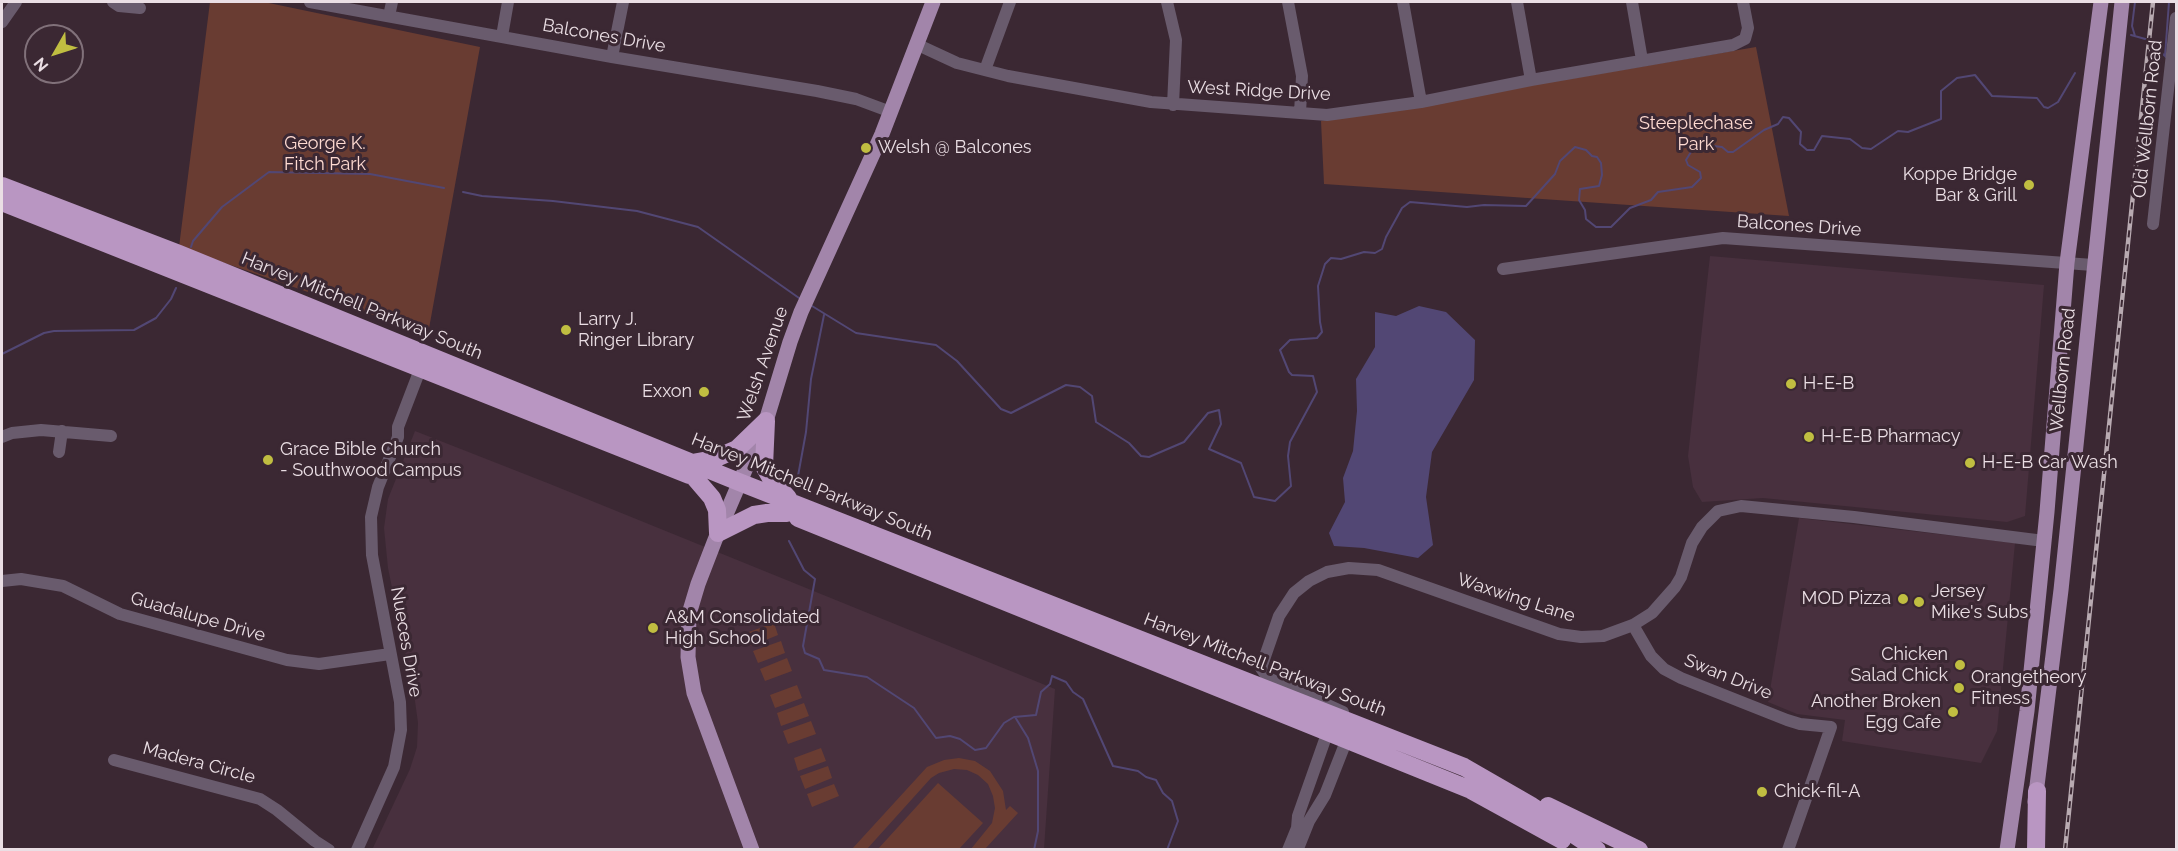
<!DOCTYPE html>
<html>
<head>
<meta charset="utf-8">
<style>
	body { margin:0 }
	#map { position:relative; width:2178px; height:851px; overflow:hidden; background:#3b2833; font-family:Raleway,sans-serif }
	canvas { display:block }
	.frame { position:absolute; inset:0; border:3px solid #eadee4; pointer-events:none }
	.north { position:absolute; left:24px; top:24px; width:60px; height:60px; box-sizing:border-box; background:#3b2833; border:2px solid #81717a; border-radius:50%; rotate:231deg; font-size:16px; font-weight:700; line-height:24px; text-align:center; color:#eadee4 }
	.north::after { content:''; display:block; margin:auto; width:21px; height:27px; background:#c0be41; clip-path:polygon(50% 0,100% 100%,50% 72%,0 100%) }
</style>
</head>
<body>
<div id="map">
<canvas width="2178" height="851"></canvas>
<div class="frame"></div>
<div class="north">N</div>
</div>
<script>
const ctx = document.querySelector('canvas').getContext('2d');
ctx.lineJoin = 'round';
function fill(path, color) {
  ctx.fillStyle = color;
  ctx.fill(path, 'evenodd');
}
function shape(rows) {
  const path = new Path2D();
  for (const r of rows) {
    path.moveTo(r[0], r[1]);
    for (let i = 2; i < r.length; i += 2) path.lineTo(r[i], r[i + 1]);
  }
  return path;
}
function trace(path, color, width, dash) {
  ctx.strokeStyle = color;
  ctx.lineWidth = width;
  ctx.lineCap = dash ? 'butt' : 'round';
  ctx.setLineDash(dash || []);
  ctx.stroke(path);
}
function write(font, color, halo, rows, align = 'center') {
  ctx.font = font + ' Raleway,sans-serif';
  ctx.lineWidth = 6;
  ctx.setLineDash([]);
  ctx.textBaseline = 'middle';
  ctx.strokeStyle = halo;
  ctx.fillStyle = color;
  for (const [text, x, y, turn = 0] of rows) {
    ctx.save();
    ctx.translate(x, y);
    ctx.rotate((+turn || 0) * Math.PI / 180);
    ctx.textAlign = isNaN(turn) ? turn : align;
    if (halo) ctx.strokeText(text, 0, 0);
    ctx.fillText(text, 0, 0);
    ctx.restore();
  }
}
fill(shape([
	[1710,256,2044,285,2025,516,2007,522,1763,498,1702,502,1693,487,1688,456],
	[415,431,550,484,1055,689,1044,849,372,850,410,769,417,747,418,723,415,701,388,568,384,528,388,499],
	[1799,518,2015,543,1997,731,1981,763,1842,741,1845,720,1797,714,1768,702]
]), '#48303e');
fill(shape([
	[210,2,264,2,480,47,428,334,179,247],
	[1756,47,1789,216,1324,184,1321,121],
	[774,623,778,635,751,646,746,633],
	[781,641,785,653,758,663,753,651],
	[787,658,792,671,765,681,760,669],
	[797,685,802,698,775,708,770,695],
	[804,703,809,716,781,726,777,713],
	[811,721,816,734,788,744,783,731],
	[821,748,826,761,798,771,794,758],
	[959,758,975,761,990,771,1003,791,1006,810,1010,806,1018,813,985,849,971,849,992,823,995,808,993,796,988,784,978,775,967,770,954,769,939,773,931,778,867,849,852,849,927,767,944,760],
	[828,766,832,778,805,789,800,776],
	[938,783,983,823,959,849,878,849],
	[834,784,839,796,812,807,807,794]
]), '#693c32');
fill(shape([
	[1419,306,1446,312,1475,340,1474,380,1432,452,1426,497,1433,545,1418,558,1364,548,1334,546,1329,533,1345,502,1343,478,1353,451,1357,411,1356,379,1375,347,1375,312,1396,316]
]), '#524774');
trace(shape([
	[2135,2,2132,26,2135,36],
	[2131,35,2156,42,2161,52,2166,57],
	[2165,56,2169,2],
	[463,192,482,196,553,201,637,211,698,227,799,298],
	[191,247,193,241,222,207,269,172,370,174,444,188],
	[812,306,856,333,936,345,957,361,1001,409,1011,413,1066,385,1080,387,1092,396,1096,422,1129,443,1141,456,1149,457,1184,442,1208,413,1219,410,1221,424,1209,449,1241,463,1254,497,1275,501,1291,486,1288,456,1290,442,1317,392,1313,376,1292,375,1289,372,1280,350,1290,340,1317,338,1322,332,1320,322,1318,286,1325,264,1331,258,1341,259,1364,252,1375,253,1382,249,1386,237,1402,208,1410,202,1467,207,1484,205,1526,206,1555,174,1560,161,1575,147,1586,150,1592,156,1597,157,1601,163,1602,175,1599,186,1580,189,1579,200,1585,210,1586,219,1596,227,1611,227,1630,208,1651,200,1658,192,1692,187,1701,178,1700,172,1688,165,1686,160,1696,144,1722,147,1728,152,1733,152,1764,130,1778,124,1783,117,1789,118,1801,132,1800,144,1807,150,1814,150,1822,136,1850,139,1862,148,1871,149,1898,131,1908,132,1941,119,1941,91,1957,78,1975,75,1992,96,2037,98,2044,107,2048,108,2058,102,2075,73],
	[2,354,44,333,54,331,134,330,156,318,171,299,176,288],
	[796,487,806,432,811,379,824,315],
	[789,541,804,570,815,579,803,646,805,653,819,659,824,670,867,677,914,708,936,738,950,736,960,739,975,750,986,748,1004,723,1014,717,1036,715,1041,692,1050,684,1052,676,1066,682,1073,692,1083,699,1113,766,1138,771,1146,777,1156,780,1163,793,1172,801,1178,821,1167,850],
	[1015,717,1028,738,1038,771,1038,831,1034,850]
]), '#524774', 2);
trace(shape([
	[113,2,119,6,140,8],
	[310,2,612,57,817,91,856,99,891,112],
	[1167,2,1176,40,1173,105],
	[1288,2,1302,76,1300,113],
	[1403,2,1421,102],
	[1517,2,1531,80],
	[1632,2,1642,60],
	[389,16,392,2],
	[2,22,16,2],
	[502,36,508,2],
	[916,44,957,63,1008,76,1151,102,1327,115,1421,102,1531,80,1733,45,1745,39,1748,28,1743,2],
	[612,57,623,2],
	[985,70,1010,2],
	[2153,224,2176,18],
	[1503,269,1723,238,2093,265],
	[2,437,12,433,41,430,111,436],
	[59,452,62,431],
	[2,581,21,579,63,586,120,614,287,660,319,664,390,654],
	[1633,625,1651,656,1664,669,1681,678,1787,720,1800,724,1831,727,1788,850],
	[1261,668,1279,616,1294,593,1309,581,1327,572,1349,568,1378,570,1559,634,1581,637,1603,636,1633,625,1652,613,1675,587,1681,577,1692,543,1702,527,1718,511,1741,506,1854,517,2044,541],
	[1261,668,1268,678,1343,712],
	[114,760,260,799,277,810,315,841,329,850],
	[1299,846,1309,821,1325,795,1347,739],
	[357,850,394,767,401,730,400,702,372,555,371,517,378,487,398,437,398,427,421,367],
	[1288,850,1297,828,1298,816,1328,731]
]), '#695b6d', 12);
trace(shape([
	[2035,802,2061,590,2122,2],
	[752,850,694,693,688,657,689,614,698,584,715,540,766,421,790,342,801,312,882,134,933,2],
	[2007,850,2027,711,2047,512,2067,263,2101,2]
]), '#a285aa', 15);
trace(shape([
	[2,186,179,254,739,482,1464,767,1530,805,1597,850],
	[2,202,689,475],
	[766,421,764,466,772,480,788,498],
	[692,463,714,459,737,449,766,421],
	[694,477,712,498,717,510,718,533,754,515,767,513,787,513],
	[798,518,1471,790,1562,840],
	[1548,806,1639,850],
	[2036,850,2037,791]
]), '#b996c2', 18);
const rail = shape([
	[2065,850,2153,2]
]);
trace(rail, '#b8aab1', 4.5);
trace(rail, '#3b2833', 2, [7]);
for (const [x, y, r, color] of [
	[866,148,6,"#c0be41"],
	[2029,185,6,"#c0be41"],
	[566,330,6,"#c0be41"],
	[1791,384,6,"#c0be41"],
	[704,392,6,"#c0be41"],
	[1809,437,6,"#c0be41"],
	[268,460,6,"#c0be41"],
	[1970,463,6,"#c0be41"],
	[1903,599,6,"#c0be41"],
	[1919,602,6,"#c0be41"],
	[653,628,6,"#c0be41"],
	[1960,665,6,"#c0be41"],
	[1959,688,6,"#c0be41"],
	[1953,712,6,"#c0be41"],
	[1762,792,6,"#c0be41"]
]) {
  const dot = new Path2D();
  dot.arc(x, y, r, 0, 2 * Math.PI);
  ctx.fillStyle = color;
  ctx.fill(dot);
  trace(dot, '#3b2833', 2);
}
write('18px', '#eadee4', '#3b2833', [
	["Balcones Drive",604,36,10],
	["West Ridge Drive",1259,91,3],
	["Old Wellborn Road",2148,119,-84],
	["Balcones Drive",1799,226,4],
	["Harvey Mitchell Parkway South",362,306,22],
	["Welsh Avenue",763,364,-71],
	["Wellborn Road",2063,370,-84],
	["Harvey Mitchell Parkway South",812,487,22],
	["Waxwing Lane",1516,598,18],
	["Guadalupe Drive",198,617,16],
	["Nueces Drive",406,642,80],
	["Harvey Mitchell Parkway South",1265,665,21],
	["Swan Drive",1728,677,22],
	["Madera Circle",199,763,15]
]);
write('18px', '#fedad1', '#3b2833', [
	["Steeplechase",1696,124],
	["Park",1696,145],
	["George K.",325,144],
	["Fitch Park",325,165]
]);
write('18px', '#eadee4', '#3b2833', [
	["Welsh @ Balcones",878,148],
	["Koppe Bridge",2017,175,"right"],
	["Bar & Grill",2017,196,"right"],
	["Larry J.",578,320],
	["Ringer Library",578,341],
	["H-E-B",1803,384],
	["Exxon",692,392,"right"],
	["H-E-B Pharmacy",1821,437],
	["Grace Bible Church",280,450],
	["- Southwood Campus",280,471],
	["H-E-B Car Wash",1982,463],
	["Jersey",1931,592],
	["Mike's Subs",1931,613],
	["MOD Pizza",1891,599,"right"],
	["A&M Consolidated",665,618],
	["High School",665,639],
	["Chicken",1948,655,"right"],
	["Salad Chick",1948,676,"right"],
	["Orangetheory",1971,678],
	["Fitness",1971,699],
	["Another Broken",1941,702,"right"],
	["Egg Cafe",1941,723,"right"],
	["Chick-fil-A",1774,792]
], 'left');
</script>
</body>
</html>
